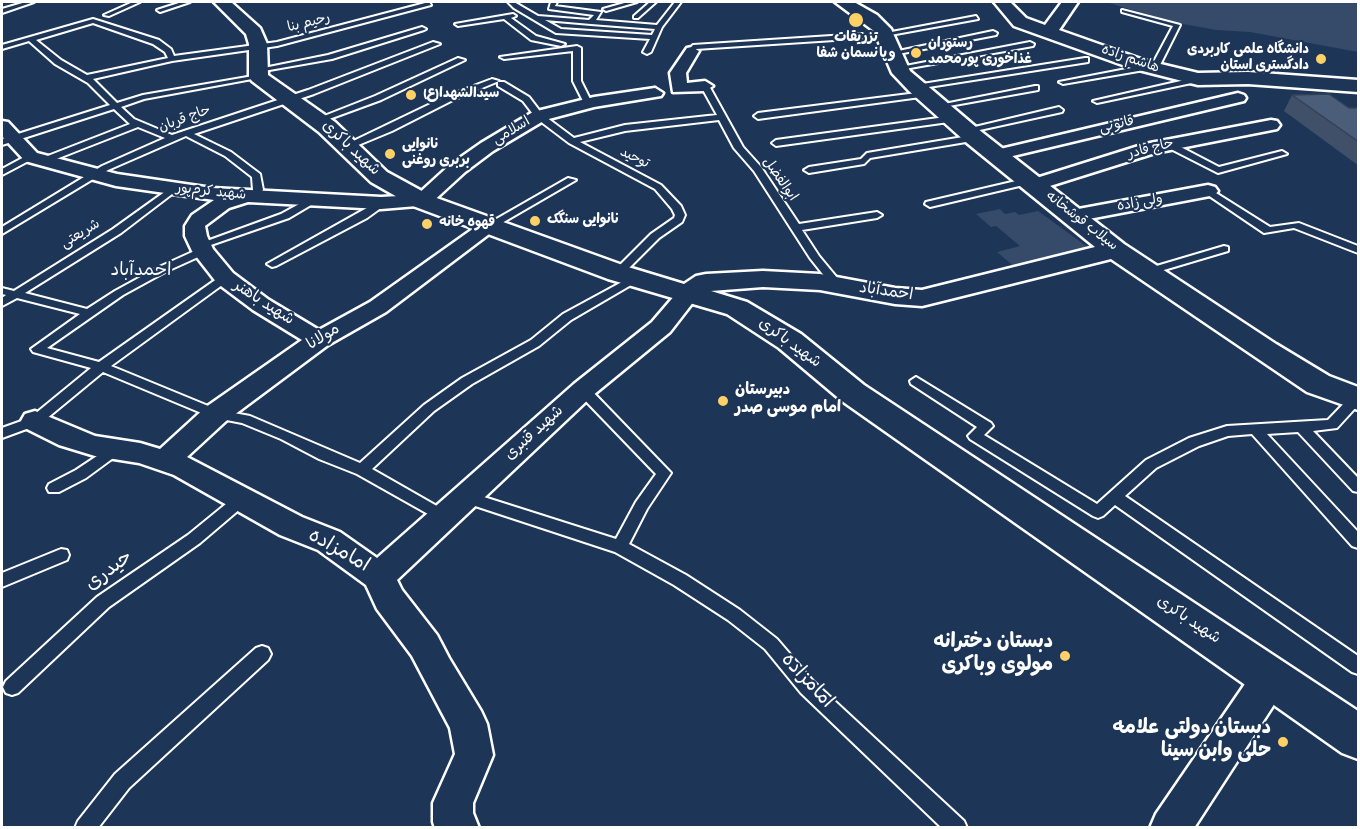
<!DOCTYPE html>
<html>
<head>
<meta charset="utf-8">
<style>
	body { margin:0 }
	#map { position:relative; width:1360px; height:829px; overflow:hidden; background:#1d3557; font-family:"Gochi Hand",sans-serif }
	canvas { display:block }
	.frame { position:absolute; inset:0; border:3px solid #fff; pointer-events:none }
</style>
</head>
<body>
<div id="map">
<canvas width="1360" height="829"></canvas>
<div class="frame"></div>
</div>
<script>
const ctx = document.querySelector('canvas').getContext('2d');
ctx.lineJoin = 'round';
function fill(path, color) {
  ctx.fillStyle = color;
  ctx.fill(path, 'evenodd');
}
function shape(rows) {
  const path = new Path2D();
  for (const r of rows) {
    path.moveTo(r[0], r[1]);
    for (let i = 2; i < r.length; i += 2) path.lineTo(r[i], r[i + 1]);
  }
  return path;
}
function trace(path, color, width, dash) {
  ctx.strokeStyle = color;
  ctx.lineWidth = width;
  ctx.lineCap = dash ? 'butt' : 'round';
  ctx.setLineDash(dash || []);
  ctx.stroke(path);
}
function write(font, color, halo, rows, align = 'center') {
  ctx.font = font + ' "Gochi Hand","Playpen Sans Arabic",sans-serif';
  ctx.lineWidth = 4.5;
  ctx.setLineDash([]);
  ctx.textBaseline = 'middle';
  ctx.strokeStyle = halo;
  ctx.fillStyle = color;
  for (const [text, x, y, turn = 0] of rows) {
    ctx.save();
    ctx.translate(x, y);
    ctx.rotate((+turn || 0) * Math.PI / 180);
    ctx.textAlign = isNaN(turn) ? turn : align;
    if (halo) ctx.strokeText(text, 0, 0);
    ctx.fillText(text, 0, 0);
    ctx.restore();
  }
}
fill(shape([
	[1106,2,1358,2,1358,52,1250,32,1216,30,1172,22],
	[1000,209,1005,214,1015,212,1019,215,1038,211,1089,248,1016,268,997,252,1020,246,996,226,991,227,976,214]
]), '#364b69');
const lane = shape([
	[26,2,34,2,2,13,2,9,26,2],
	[133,2,140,2,109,16,104,15,133,2],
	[182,2,190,2,160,12,157,10,182,2],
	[429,2,431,5,277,46,172,61,93,79,117,103,143,95,259,75,263,77,144,99,121,107,134,119,172,135,308,90,433,42,440,44,314,94,194,134,231,152,260,174,263,190,255,199,247,197,253,190,252,177,225,156,186,136,108,170,2,234,2,227,102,166,165,138,138,127,46,163,40,163,40,159,130,124,114,109,2,145,2,139,110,105,88,83,55,64,29,41,2,49,2,45,93,19,159,40,171,49,174,56,277,42,429,2],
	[93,23,153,44,165,52,168,58,87,75,61,60,36,40,93,23],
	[508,2,514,2,538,16,589,20,594,15,549,9,551,2,557,2,555,6,601,12,596,20,657,25,675,2,681,2,662,27,651,52,647,54,643,52,650,39,556,33,514,8,508,2],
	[545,20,591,24,655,29,652,35,561,29,545,20],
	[628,2,637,2,606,11,603,9,628,2],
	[650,2,656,2,638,18,634,18,634,16,650,2],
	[1122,10,1180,25,1157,71,1150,69,1173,26,1122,12,1122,10],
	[513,14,516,16,511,18,536,36,565,44,561,46,531,40,504,19,458,26,455,24,513,14],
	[976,16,978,19,885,36,881,34,976,16],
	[422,27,426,29,424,30,332,59,258,72,254,70,328,55,422,27],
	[993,31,997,33,996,35,893,55,889,53,993,31],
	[862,34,866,36,865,38,696,49,692,53,688,51,693,45,862,34],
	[1030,42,1034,44,1033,46,899,70,895,68,1030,42],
	[577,46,581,48,581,81,592,103,588,105,584,103,573,81,573,51,504,59,500,57,577,46],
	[458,58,465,60,381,100,321,122,314,120,375,96,458,58],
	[1085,58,1088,58,1088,62,916,89,912,87,916,85,1085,58],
	[1147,65,1151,67,1150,69,1063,84,1059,82,1147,65],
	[1198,77,1201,77,1201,81,1097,103,1093,101,1198,77],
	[492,79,499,81,453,100,392,131,351,148,343,146,447,96,492,79],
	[498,82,504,82,529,97,542,114,574,138,625,125,717,115,701,86,708,84,743,147,761,167,799,224,877,212,882,215,877,218,802,230,819,256,843,285,837,288,833,287,810,258,754,171,734,148,719,120,625,131,580,142,661,185,681,206,685,215,682,222,659,238,622,275,614,275,614,271,651,234,674,218,675,215,672,209,655,189,569,143,536,118,523,101,498,86,498,82],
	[1035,86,1038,86,1038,90,938,108,934,106,1035,86],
	[925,92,929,94,928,96,758,119,754,116,758,113,925,92],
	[1059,107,1063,110,1062,112,966,133,962,130,1059,107],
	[953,116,957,119,956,121,776,146,772,143,776,140,953,116],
	[975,135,979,138,978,140,870,158,864,164,809,173,804,170,809,167,861,159,867,153,975,135],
	[1167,143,1173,143,1219,167,1282,151,1287,154,1218,173,1167,147,1167,143],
	[28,155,36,157,2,175,2,169,28,155],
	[568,178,576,180,495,227,487,227,486,225,568,178],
	[1029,178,1032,179,1032,183,930,207,925,204,926,202,1029,178],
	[173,186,178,189,176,191,121,233,25,293,87,309,115,291,157,268,199,249,207,249,207,253,165,272,123,295,47,348,99,362,221,276,229,276,229,280,111,366,218,410,250,416,360,463,424,405,462,378,531,340,563,314,633,276,637,275,643,278,571,320,539,346,472,384,434,411,372,469,449,513,452,517,449,521,444,523,357,474,319,459,281,439,242,423,211,417,103,372,40,424,2,438,2,428,30,418,91,368,33,352,31,349,80,314,17,298,2,306,2,298,6,295,2,294,2,288,14,291,113,229,173,186],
	[1208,188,1270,227,1299,223,1358,246,1358,253,1294,228,1264,233,1205,193,1203,191,1208,188],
	[312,197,317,200,316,202,289,218,205,247,201,248,196,245,281,214,312,197],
	[381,200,385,201,385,205,367,218,276,266,272,267,267,264,381,200],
	[1224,246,1228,247,1228,251,1147,275,1141,272,1143,270,1224,246],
	[916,377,991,423,993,426,984,435,1097,504,1146,460,1189,438,1227,426,1328,420,1352,395,1358,394,1358,405,1337,428,1313,431,1358,478,1358,492,1353,491,1298,432,1267,434,1358,532,1358,548,1352,546,1252,434,1228,436,1199,446,1156,468,1125,496,1358,656,1358,674,1352,672,1115,505,1103,516,1098,518,1093,516,970,439,968,436,977,427,911,384,910,381,916,377],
	[583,386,588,387,671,473,647,509,629,544,686,575,740,610,777,639,813,681,964,821,967,828,942,828,801,693,765,649,728,620,674,585,615,552,460,501,458,497,460,493,465,491,616,539,636,502,656,474,578,393,576,390,578,387,583,386],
	[115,444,120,445,122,449,120,453,86,478,59,492,49,492,47,488,49,484,76,470,115,444],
	[242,493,247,495,249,499,247,503,200,543,109,607,18,693,12,695,6,693,3,687,6,681,97,597,188,535,237,495,242,493],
	[61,549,67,550,69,555,67,560,2,587,2,573,61,549],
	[262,646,268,648,271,654,268,660,129,788,98,828,75,828,78,821,115,774,256,648,262,646]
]);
const street = shape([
	[692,47,699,51,686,73,687,83,705,81,713,86,705,91,673,92,670,73,687,48,692,47],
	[655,88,663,93,661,96,594,107,545,120,493,151,465,172,429,205,381,209,248,202,229,208,205,226,207,236,213,249,233,273,269,300,319,330,370,302,484,221,491,219,498,221,501,225,386,312,328,345,226,421,187,457,302,517,340,532,377,558,574,384,652,322,682,287,690,285,698,287,701,292,670,332,592,396,397,580,402,590,437,635,449,658,481,711,487,724,493,755,473,803,473,813,479,828,435,828,433,822,433,803,455,754,450,728,412,656,377,609,366,585,318,550,280,535,174,475,139,463,95,456,59,445,25,428,21,421,25,414,35,411,95,436,140,443,160,449,206,407,302,340,253,310,217,283,192,251,185,236,185,226,192,215,214,200,116,186,25,161,2,136,2,121,8,122,37,153,117,174,212,188,381,197,417,195,451,164,481,143,533,112,594,97,655,88],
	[1238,93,1244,95,1246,98,1244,101,996,160,990,159,987,155,990,151,996,150,1238,93],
	[1271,120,1277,121,1280,125,1277,129,1155,153,1034,191,1027,189,1024,185,1027,181,1145,144,1271,120],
	[1208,185,1215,187,1218,191,1215,195,1073,222,1066,220,1063,216,1066,212,1073,210,1208,185],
	[1271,661,1284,665,1289,677,1284,689,1194,828,1150,828,1156,814,1258,665,1271,661]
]);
const secondary = shape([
	[214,2,231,2,260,28,267,44,268,75,335,122,387,172,431,196,628,267,684,284,696,276,706,274,763,271,820,274,895,288,922,290,1095,247,967,143,909,91,892,73,874,31,835,2,854,2,877,15,891,29,910,71,983,133,1124,244,1276,344,1329,376,1358,387,1358,410,1307,392,1111,259,922,306,895,304,820,290,763,287,711,291,747,302,801,334,864,385,1358,711,1358,759,1342,753,842,401,779,348,727,314,608,279,413,206,371,182,319,132,252,81,249,77,249,44,246,34,214,2],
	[994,2,1010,2,1026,18,1045,25,1062,2,1078,2,1059,30,1144,60,1198,73,1248,72,1358,80,1358,92,1248,84,1198,85,1131,68,1014,26,994,2]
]);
trace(lane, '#fff', 4);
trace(street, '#fff', 5);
trace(secondary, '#fff', 5);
fill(lane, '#1d3557');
fill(street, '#1d3557');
fill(secondary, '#1d3557');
fill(shape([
	[1292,95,1349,108,1359,108,1359,166,1284,111]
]), '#405068');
const building = shape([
	[1329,94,1349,108,1359,108,1359,142,1292,95,1329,94]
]);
fill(building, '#4a5d79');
trace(building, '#344155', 1.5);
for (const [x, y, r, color] of [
	[856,20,8,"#ffd166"],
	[916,53,6,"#ffd166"],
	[1321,59,6,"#ffd166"],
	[411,95,6,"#ffd166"],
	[390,154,6,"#ffd166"],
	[535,221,6,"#ffd166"],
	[427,224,6,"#ffd166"],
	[723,401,6,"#ffd166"],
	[1065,656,6,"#ffd166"],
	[1283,742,6,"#ffd166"]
]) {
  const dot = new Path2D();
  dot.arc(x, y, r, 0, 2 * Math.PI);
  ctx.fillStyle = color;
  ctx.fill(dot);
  trace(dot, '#1d3557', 2);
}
write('14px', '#fff', '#1d3557', [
	["رحیم بنا",309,24,-14],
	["هاشم زاده",1130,60,19],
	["حاج قربان",185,120,-20],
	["قانونی",1117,126,-13],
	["اسلامی",512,132,-31],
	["حاج قادر",1151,150,-14],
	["توحید",634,159,26],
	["ابوالفضل",779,180,55],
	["شهید کرم‌پور",211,193,6],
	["ولی زاده",1140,204,-10],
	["سیلاب قوشخانه",1081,222,38],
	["شریعتی",81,235,-31]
]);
write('bold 14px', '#fff', '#1d3557', [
	["تزریقات",856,39,"center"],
	["وپانسمان شفا",856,55,"center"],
	["رستوران",928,45],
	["غذاخوری پورمحمد",928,61],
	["دانشگاه علمی کاربردی",1309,51,"right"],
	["دادگستری استان",1309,67,"right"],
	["سیدالشهدا(ع)",423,95],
	["نانوایی",402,146],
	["بربری روغنی",402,162],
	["نانوایی سنگک",547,221],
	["قهوه خانه",439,224]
], 'left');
write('16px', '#fff', '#1d3557', [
	["شهید باکری",350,149,43],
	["احمدآباد",886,293,8],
	["شهید باهنر",263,304,33],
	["مولانا",324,338,-32],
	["شهید باکری",789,344,36],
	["شهید قنبری",535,434,-42],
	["شهید باکری",1188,621,34]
]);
write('bold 16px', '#fff', '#1d3557', [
	["دبیرستان",735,392],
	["امام موسی صدر",735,410]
], 'left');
write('18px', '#fff', '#1d3557', [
	["احمدآباد",141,272]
]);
write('20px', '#fff', '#1d3557', [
	["امامزاده",338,552,30],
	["حیدری",110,572,-37],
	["امامزاده",806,682,47]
]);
write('bold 20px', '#fff', '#1d3557', [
	["دبستان دخترانه",1053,644],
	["مولوی وباکری",1053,667],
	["دبستان دولتی علامه",1271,730],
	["حلی وابن سینا",1271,753]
], 'right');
</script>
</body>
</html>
